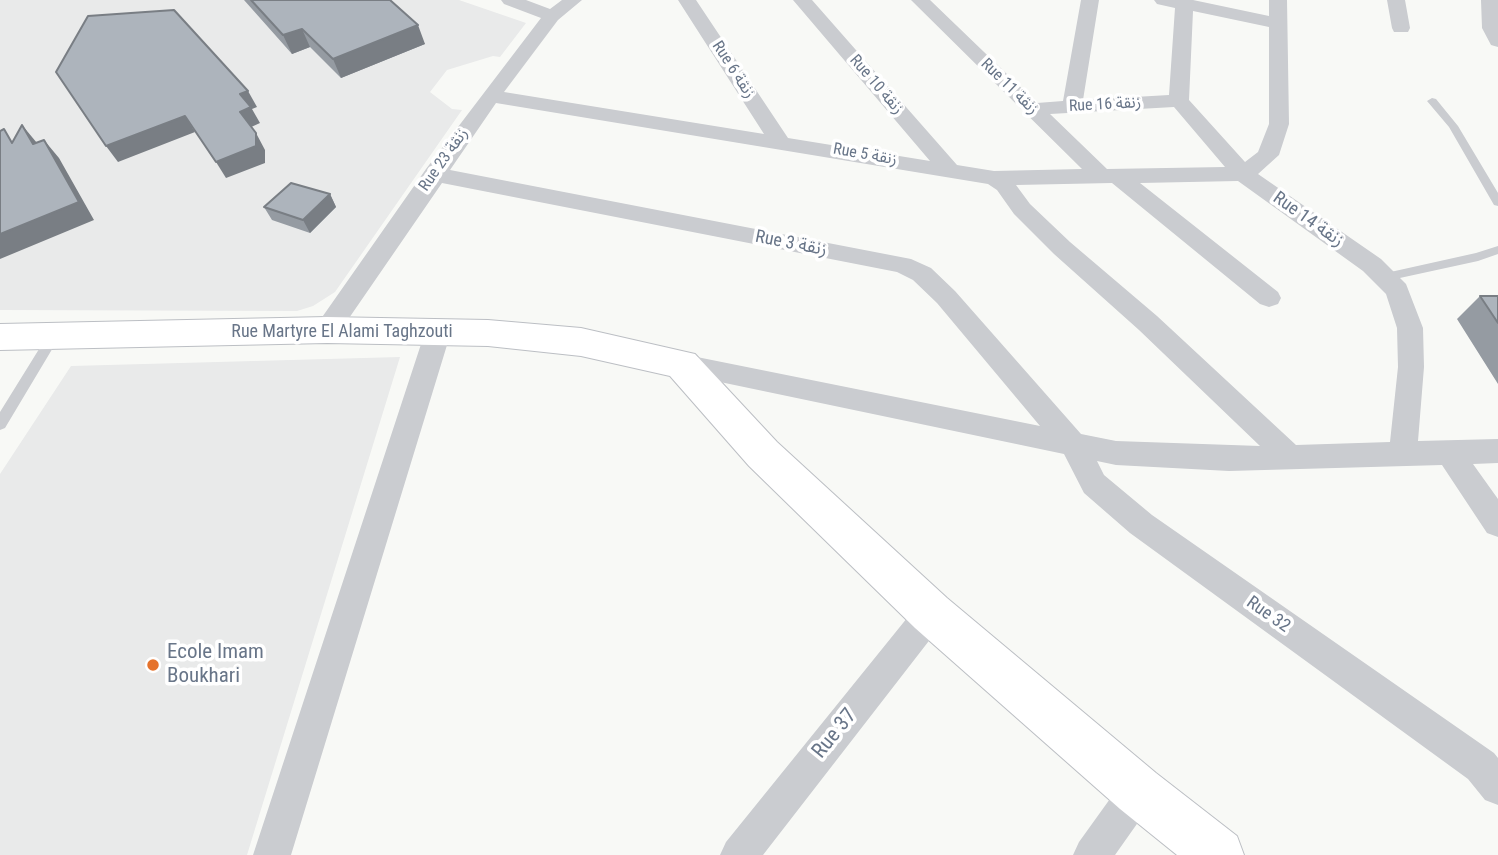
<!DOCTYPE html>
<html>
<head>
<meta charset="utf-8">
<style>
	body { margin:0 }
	canvas { display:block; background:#f8f9f6 }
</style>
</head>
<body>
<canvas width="1498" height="855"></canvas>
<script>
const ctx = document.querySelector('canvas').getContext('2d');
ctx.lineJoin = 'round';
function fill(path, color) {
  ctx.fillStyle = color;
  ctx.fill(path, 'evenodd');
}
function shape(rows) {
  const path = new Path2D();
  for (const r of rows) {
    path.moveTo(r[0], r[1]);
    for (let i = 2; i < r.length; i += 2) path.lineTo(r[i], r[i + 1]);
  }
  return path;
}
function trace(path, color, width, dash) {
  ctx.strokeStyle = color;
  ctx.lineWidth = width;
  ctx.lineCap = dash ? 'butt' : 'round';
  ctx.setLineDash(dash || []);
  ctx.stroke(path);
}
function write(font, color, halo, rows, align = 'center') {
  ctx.font = font + ' "Roboto Condensed","Noto Sans Arabic",sans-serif';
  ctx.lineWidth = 7;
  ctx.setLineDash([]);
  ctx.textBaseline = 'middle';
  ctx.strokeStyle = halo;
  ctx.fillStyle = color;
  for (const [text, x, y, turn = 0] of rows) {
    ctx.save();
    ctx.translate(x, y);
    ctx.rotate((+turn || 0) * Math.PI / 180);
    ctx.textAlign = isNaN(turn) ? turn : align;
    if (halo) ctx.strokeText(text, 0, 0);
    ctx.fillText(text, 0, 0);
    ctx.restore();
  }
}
fill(shape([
	[0,0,459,0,526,23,500,57,493,56,447,70,430,92,452,109,462,110,335,292,313,306,297,311,0,310],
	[400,357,247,855,0,855,0,474,71,366]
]), '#e9eaea');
const secondary = shape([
	[327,317,488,320,581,328,695,354,777,442,947,598,1156,773,1237,836,1244,855,1177,855,1120,809,915,628,749,466,670,376,581,356,488,346,327,343,0,350,0,324,327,317]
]);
trace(secondary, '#bcbfc4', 2);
fill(shape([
	[1432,98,1436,99,1458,126,1498,193,1498,206,1494,205,1449,127,1427,101,1432,98],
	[1498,246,1498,254,1478,261,1386,281,1380,277,1386,273,1476,253,1498,246],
	[54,331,60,336,5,428,0,430,0,412,49,333,54,331]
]), '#caccd0');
fill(shape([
	[501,0,526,0,550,9,562,0,582,0,558,20,504,92,764,134,678,0,696,0,788,138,930,161,793,0,812,0,957,165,994,171,1082,169,911,0,930,0,1037,103,1063,101,1081,0,1099,0,1083,100,1169,95,1175,8,1157,4,1154,0,1193,0,1269,16,1269,0,1287,0,1289,124,1279,155,1258,174,1381,259,1406,284,1423,328,1424,367,1418,441,1498,439,1498,463,1473,464,1498,499,1498,537,1487,533,1442,465,1229,471,1116,465,1097,461,1104,475,1152,515,1494,753,1498,758,1498,805,1485,800,1468,779,1130,533,1084,493,1064,454,682,374,673,371,669,364,673,357,682,354,1040,426,937,303,913,280,897,272,442,183,336,337,327,340,318,337,314,330,318,323,426,169,541,18,504,4,501,0],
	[1193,11,1269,27,1269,124,1258,152,1245,162,1189,100,1193,11],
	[496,103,988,184,997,190,1014,214,1054,254,1139,330,1260,446,1116,441,1081,434,955,291,931,268,911,259,450,170,496,103],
	[1174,107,1225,167,1107,169,1050,114,1174,107],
	[1238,181,1363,271,1386,294,1397,328,1398,367,1390,442,1296,445,1157,316,1070,242,1030,204,1016,185,1112,183,1260,304,1269,307,1278,304,1281,298,1278,292,1140,183,1238,181],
	[1387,0,1405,0,1410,28,1408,32,1394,32,1392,28,1387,0],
	[1481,0,1498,0,1498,47,1491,45,1482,28,1481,0],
	[438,322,447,325,451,332,291,855,253,855,425,332,429,325,438,322],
	[931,598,942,602,947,613,942,624,763,855,720,855,726,842,920,602,931,598],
	[1138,773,1151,778,1156,791,1151,804,1115,855,1073,855,1079,842,1125,778,1138,773]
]), '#caccd0');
fill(secondary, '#fff');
fill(shape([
	[244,0,390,0,425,44,341,78,310,47,292,54],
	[330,194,336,207,310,233,272,220,264,207],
	[1480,296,1498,296,1498,384,1457,319]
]), '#959ba2');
fill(shape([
	[418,25,425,44,341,78,333,59],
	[302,29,310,47,292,54,283,35],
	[248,91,257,107,252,109,260,123,249,128,240,112,240,94],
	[185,116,195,132,118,162,106,146],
	[22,125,37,143,33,144],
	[256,133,265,150,265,163,226,178,216,162],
	[44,140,59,158,94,220,0,259,0,234],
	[330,194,336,207,310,233,303,220]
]), '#797e84');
const building = shape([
	[251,0,390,0,418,25,333,59,302,29,283,35,251,0],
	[174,10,248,91,240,94,251,107,240,112,256,133,256,146,216,162,185,116,106,146,56,72,88,16,174,10],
	[22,125,33,144,44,140,79,202,0,234,0,131,4,129,12,143,22,125],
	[291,183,330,194,303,220,264,207,291,183],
	[1480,296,1498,296,1498,323,1480,296]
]);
fill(building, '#adb4bc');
trace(building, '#797e84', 2);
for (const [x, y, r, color] of [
	[153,665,7,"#e5722b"]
]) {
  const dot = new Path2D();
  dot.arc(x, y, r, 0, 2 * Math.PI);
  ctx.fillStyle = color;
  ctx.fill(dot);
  trace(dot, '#fff', 2.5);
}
write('16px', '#687588', '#fff', [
	["Rue 6 زنقة",733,70,57],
	["Rue 10 زنقة",876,85,49],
	["Rue 11 زنقة",1009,87,44],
	["Rue 16 زنقة",1105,105,-3],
	["Rue 5 زنقة",865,155,10],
	["Rue 23 زنقة",444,160,-55]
]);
write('18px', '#687588', '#fff', [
	["Rue 14 زنقة",1308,220,35],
	["Rue 3 زنقة",791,244,11],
	["Rue Martyre El Alami Taghzouti",342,332],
	["Rue 32",1268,615,35]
]);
write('21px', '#687588', '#fff', [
	["Ecole Imam",167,653],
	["Boukhari",167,677]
], 'left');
write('21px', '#687588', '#fff', [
	["Rue 37",835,734,-51]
]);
</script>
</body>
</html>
